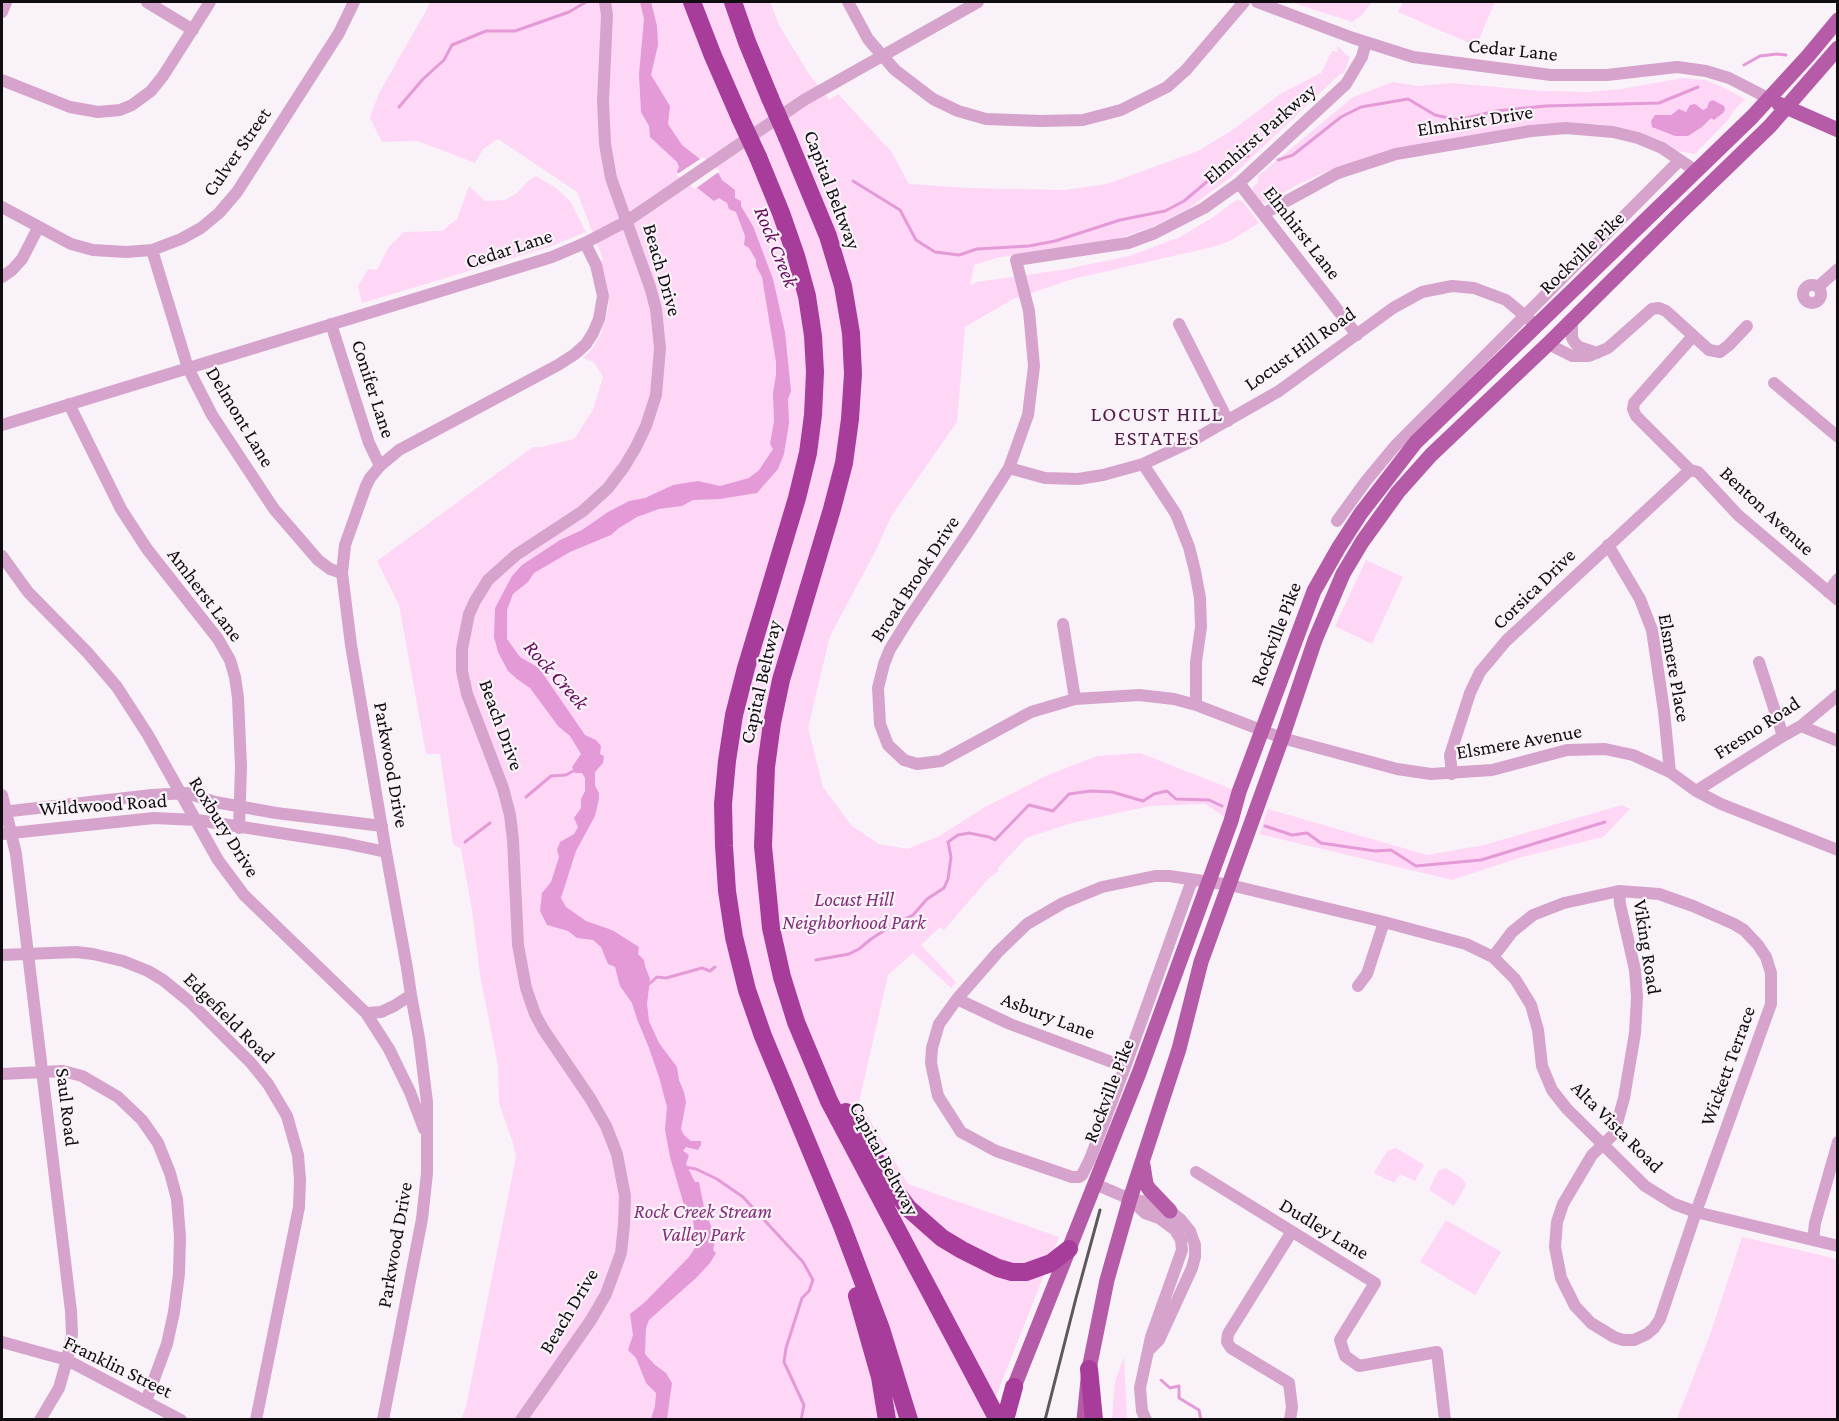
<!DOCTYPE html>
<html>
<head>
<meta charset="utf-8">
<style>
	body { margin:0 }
	#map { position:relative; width:1839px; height:1421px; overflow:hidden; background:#f9f2f8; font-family:"Crimson Pro",serif }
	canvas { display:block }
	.frame { position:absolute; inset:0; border:3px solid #0f0d0f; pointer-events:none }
</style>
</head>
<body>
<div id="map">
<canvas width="1839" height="1421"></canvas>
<div class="frame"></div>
</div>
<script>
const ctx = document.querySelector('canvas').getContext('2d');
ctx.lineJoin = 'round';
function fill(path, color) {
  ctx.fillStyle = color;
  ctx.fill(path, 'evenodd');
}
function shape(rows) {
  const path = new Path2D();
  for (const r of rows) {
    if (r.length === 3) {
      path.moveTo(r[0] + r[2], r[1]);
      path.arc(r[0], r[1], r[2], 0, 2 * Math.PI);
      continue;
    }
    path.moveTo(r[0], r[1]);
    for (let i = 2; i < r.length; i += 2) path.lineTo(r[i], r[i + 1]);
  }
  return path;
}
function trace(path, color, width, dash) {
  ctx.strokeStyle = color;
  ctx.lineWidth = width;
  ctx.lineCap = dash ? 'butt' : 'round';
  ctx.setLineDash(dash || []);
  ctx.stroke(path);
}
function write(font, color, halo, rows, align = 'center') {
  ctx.font = font + ' "Crimson Pro",serif';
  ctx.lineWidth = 4.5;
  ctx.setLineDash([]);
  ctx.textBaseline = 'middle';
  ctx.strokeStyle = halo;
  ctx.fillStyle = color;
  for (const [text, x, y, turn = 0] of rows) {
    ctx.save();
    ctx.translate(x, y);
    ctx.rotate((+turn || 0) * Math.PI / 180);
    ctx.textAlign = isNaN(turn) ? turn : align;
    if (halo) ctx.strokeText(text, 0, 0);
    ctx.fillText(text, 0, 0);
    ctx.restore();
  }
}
fill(shape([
	[430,2,770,2,779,25,807,71,829,100,838,94,891,151,909,184,969,188,1064,190,1107,184,1198,151,1234,129,1280,94,1321,73,1332,51,1338,52,1336,46,1341,49,1346,55,1350,57,1344,73,1339,75,1231,177,1188,209,1152,227,1114,240,1045,252,1000,257,974,265,970,286,977,282,1062,270,1129,256,1178,238,1212,218,1235,201,1239,200,1243,202,1259,223,1228,242,1212,247,1073,279,1013,299,965,327,957,422,892,515,875,552,830,636,808,728,823,787,852,826,879,844,908,849,914,846,938,837,985,807,1048,775,1097,756,1140,753,1239,792,1231,821,1205,804,1150,806,1072,823,1026,838,998,868,999,871,989,878,944,930,940,927,921,945,956,982,951,988,913,953,888,975,859,1102,908,1184,1059,1237,987,1419,461,1419,466,1407,516,1157,513,1143,499,1103,498,1066,480,975,472,910,461,849,453,844,440,754,426,754,399,605,377,561,533,447,542,447,574,439,593,410,603,377,594,362,583,358,593,348,601,334,609,306,608,292,600,262,603,259,577,192,498,139,483,149,475,163,418,141,382,142,370,118,379,93,427,9],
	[1291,2,1372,2,1363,14,1352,22],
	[1403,2,1495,2,1476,46,1398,12],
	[1683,78,1705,80,1718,85,1745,99,1732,113,1728,120,1695,154,1678,151,1638,132,1621,128,1598,124,1562,123,1412,146,1382,152,1323,173,1295,186,1266,203,1261,202,1253,191,1253,187,1258,182,1258,176,1353,97,1393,82,1418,86,1452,83,1541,91,1589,92,1621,89],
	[536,176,556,188,570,201,586,232,549,247,362,303,358,286,368,269,377,270,388,248,403,232,442,231,457,219,469,186,485,201,505,200,517,193,528,181],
	[1366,560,1403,577,1372,644,1335,626],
	[1622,805,1630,809,1603,837,1522,857,1452,880,1259,834,1268,809,1427,855,1484,845],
	[1396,1148,1424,1165,1415,1181,1400,1174,1394,1183,1374,1173,1387,1151],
	[1446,1168,1463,1179,1466,1185,1454,1206,1429,1190,1438,1171],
	[1446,1220,1501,1252,1475,1295,1420,1262],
	[1742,1237,1837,1259,1837,1419,1677,1419,1711,1332],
	[1124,1357,1127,1419,1112,1419,1115,1381]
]), '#fed7f6');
fill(shape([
	[640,2,651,2,657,26,658,45,651,75,670,106,668,124,682,145,719,174,722,180,735,190,735,198,741,201,741,206,753,226,773,279,785,332,791,391,788,399,789,423,784,454,778,469,757,493,720,499,693,500,682,506,659,509,637,517,619,528,611,535,570,552,534,573,528,582,513,594,507,610,507,639,520,657,539,668,585,735,596,740,601,746,600,754,604,756,603,763,595,772,595,786,599,793,599,799,595,816,576,851,561,898,566,907,586,921,612,930,639,947,638,954,644,960,645,966,650,979,647,1004,649,1021,659,1043,677,1067,679,1080,684,1092,686,1102,681,1129,684,1135,691,1141,701,1141,701,1145,698,1150,686,1147,683,1151,689,1155,686,1164,695,1182,699,1182,705,1212,716,1237,713,1250,716,1253,710,1263,696,1278,649,1320,646,1328,645,1354,654,1364,666,1373,672,1383,667,1419,651,1419,655,1406,656,1393,646,1383,636,1358,628,1350,633,1335,630,1314,645,1302,689,1257,696,1246,693,1220,686,1212,670,1157,665,1130,667,1107,659,1077,649,1048,637,1019,632,1003,620,986,615,967,608,964,601,947,593,940,577,938,568,931,547,925,540,911,542,893,551,882,559,857,557,850,560,842,574,834,578,827,574,818,581,808,581,799,585,791,585,778,582,773,575,773,572,767,581,754,570,736,558,726,530,688,517,679,508,671,498,652,494,637,495,608,512,576,522,565,560,540,582,530,608,512,629,501,645,498,673,485,698,481,720,486,749,478,759,470,773,449,770,444,774,421,773,393,776,375,776,362,762,277,756,266,756,260,749,248,744,245,745,236,736,212,729,209,727,203,719,198,714,201,677,172,679,167,677,162,650,137,649,126,641,112,639,74,644,19],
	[1713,100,1724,106,1725,110,1723,113,1714,120,1711,118,1702,127,1688,136,1675,136,1652,127,1651,121,1655,115,1671,115,1679,109,1686,112,1690,105,1695,104,1703,110,1707,108,1709,102]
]), '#e49ad7');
fill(shape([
	[703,157,720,171,695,189,676,175]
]), '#f9f2f8');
trace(shape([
	[1744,65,1760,56,1777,54,1786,55],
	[399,107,423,79,444,60,452,45,486,31,515,31,569,12,586,2],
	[1278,160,1293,155,1341,117,1361,107,1408,99,1435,115,1458,120,1496,111,1545,106,1659,103,1698,87],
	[853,181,900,210,916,240,935,252,959,255,977,249,1029,246,1055,241,1120,220,1165,211,1184,201,1235,158,1248,156],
	[526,797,551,776,566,775,575,770],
	[1265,826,1292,835,1307,833,1321,843,1375,851,1391,850,1416,866,1481,860,1605,822],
	[465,842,490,823],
	[816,960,849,954,859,949,871,939,888,928,913,915,927,899,944,888,948,879,951,857,948,842,958,835,969,833,989,837,995,840,1029,805,1053,811,1069,794,1091,791,1112,792,1143,801,1154,794,1167,791,1176,799,1209,800,1222,806],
	[648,985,657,977,666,978,702,968,710,971,715,967],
	[685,1167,696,1169,717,1179,743,1197,803,1262,813,1280,809,1291,802,1298,786,1348,784,1362,804,1405,801,1420],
	[1161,1380,1170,1388,1179,1386,1179,1398,1199,1410,1201,1420]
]), '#e49ad7', 3);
trace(shape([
	[147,2,193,30],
	[848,2,868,39,874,46,895,70,933,99,958,111,986,119,1041,121,1083,120,1121,110,1167,87,1186,70,1244,2],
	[1257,2,1353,38,1413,57,1551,75,1607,75,1677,67,1706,71,1729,78,1768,98],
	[2,12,6,2],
	[1366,42,1362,57,1346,84,1239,183,1204,208,1155,233,1128,243,1016,260,1029,311,1034,366,1028,415,1009,468,970,529,910,617,890,649,884,664,878,688,880,724,888,745,904,760,917,764,941,761,1031,712,1075,699,1139,695,1174,699,1196,705,1282,738,1397,769,1431,774,1492,770,1567,750,1605,749,1633,755,1670,772,1696,791,1721,804,1838,850],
	[2,80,70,107,98,112,120,110,132,105,151,91,163,76,210,2],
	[1239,183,1357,335],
	[2,207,71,244,93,250,126,252,152,250,181,239,201,228,219,213,237,192,339,33,354,2],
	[1263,214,1338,173,1396,154,1531,131,1566,128,1613,132,1638,138,1662,148,1696,171],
	[152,250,188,368,212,415,274,509,318,560,330,569,342,573],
	[2,277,12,270,22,259,38,228],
	[1812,294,9],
	[1818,287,1838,269],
	[1572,320,1572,338,1575,343,1579,347,1597,353],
	[331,324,369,443,380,466],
	[1179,324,1228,421],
	[1548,344,1572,356,1589,356,1608,348,1652,309,1659,308,1666,311,1709,350,1720,352,1729,345,1747,326],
	[1774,383,1838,437],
	[69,404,121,509,147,549,218,639,230,660,235,677,238,698,241,767,239,828],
	[2,425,552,257,585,243,627,221,804,100,978,2],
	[1143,464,1176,514,1189,547,1195,571,1200,598,1201,627,1196,662,1196,705],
	[1009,468,1045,478,1078,479,1103,475,1143,464,1188,443,1279,391,1393,308,1422,292,1452,286,1474,288,1506,300,1537,326],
	[1690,470,1636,416,1633,409,1634,403,1693,336],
	[1337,521,1366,481,1395,446,1679,161],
	[1608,545,1640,599,1652,630,1664,711,1670,772],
	[2,556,28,592,87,652,117,687,148,735,218,860,244,895,366,1013,389,1049,410,1092,424,1129],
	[1828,592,1838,579],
	[1063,624,1075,699],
	[1759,662,1783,736],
	[1801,726,1838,741],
	[1452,774,1450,755,1470,693,1480,672,1506,641,1690,470,1698,472,1738,515,1838,600],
	[1696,791,1783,736,1801,726,1838,695],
	[2,795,16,854,71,1311,72,1334,67,1360,59,1388,40,1420],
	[2,812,152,795,187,793,215,802,276,813,382,826],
	[2,834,154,818,197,820,344,843,386,852],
	[1192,880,1125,1067,1090,1159,1082,1175,1079,1177,1072,1177,996,1151,961,1132,938,1096,931,1063,932,1048,939,1024,957,999,998,952,1027,924,1063,903,1102,887,1155,876,1169,876,1230,885,1384,922,1466,944,1493,957,1515,979,1531,1005,1538,1030,1542,1066,1552,1090,1567,1109,1645,1186,1674,1204,1696,1212,1838,1246],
	[2,955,76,952,93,954,123,961,148,971,163,980,190,1002,251,1063,268,1084,287,1116,298,1155,300,1180,299,1207,256,1420],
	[1493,957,1512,932,1533,915,1564,903,1619,891,1659,894,1693,906,1734,924,1744,930,1758,945,1766,957,1771,973,1771,1004,1696,1212,1660,1319,1654,1328,1647,1334,1634,1340,1623,1340,1614,1337,1591,1323,1575,1306,1561,1278,1555,1247,1557,1222,1563,1204,1592,1155,1614,1134,1624,1098,1635,1033,1637,997,1635,970,1620,904,1619,891],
	[1358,986,1367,974,1384,922],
	[957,999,1010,1024,1125,1067],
	[366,1013,381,1012,394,1006,411,995],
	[2,1074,63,1071,82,1076,118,1097,142,1120,158,1143,170,1173,177,1199,180,1237,179,1274,174,1312,167,1344,146,1401],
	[1196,1172,1375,1283,1340,1340,1345,1356,1359,1366,1437,1352,1445,1420],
	[1095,1184,1130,1199,1146,1202,1170,1211,1181,1220,1190,1231,1195,1245,1195,1257,1192,1268,1159,1340,1150,1349],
	[1130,1199,1145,1213,1159,1218,1175,1230,1181,1240,1182,1250,1151,1337,1140,1388,1142,1411,1146,1420],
	[1813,1240,1815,1223,1838,1142],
	[2,1342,67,1360,181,1420],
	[383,1420,422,1219,427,1173,427,1102,419,1038,411,995,407,968,386,852,351,645,342,573,345,545,366,486,370,478,380,466,399,450,558,365,575,354,586,344,593,333,599,319,603,296,596,265,585,243],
	[521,1420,591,1320,606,1294,621,1253,624,1225,625,1196,617,1154,606,1126,590,1098,543,1029,535,1014,526,988,518,945,513,840,510,815,503,788,467,694,462,671,462,649,469,614,475,601,488,580,516,555,583,511,608,488,624,467,636,447,646,426,656,395,660,348,656,309,650,287,611,178,605,144,603,101,607,15,605,2],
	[1290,1420,1292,1407,1289,1383,1231,1348,1227,1342,1228,1334,1291,1233]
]), '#d6a3cc', 12);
trace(shape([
	[1779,104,1838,130],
	[1143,1165,1146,1184,1149,1189,1170,1211],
	[1010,1397,1139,1073,1231,821,1239,792,1314,591,1339,547,1361,513,1416,442,1752,117,1808,56,1838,20],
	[1084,1420,1089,1369,1107,1280,1130,1199,1179,1049,1201,962,1282,738,1315,640,1343,574,1362,542,1398,492,1431,455,1548,344,1680,213,1770,126,1838,48]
]), '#b55ba8', 15);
trace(shape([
	[692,2,713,56,740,118],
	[733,2,747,42,770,98],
	[787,137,828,236,843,286,851,333,853,374,850,419,844,463,832,509,781,680,772,723,766,767,763,846,771,928,782,977,796,1022,829,1101,998,1420],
	[758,157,781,213,796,256,807,296,813,336,815,372,813,415,808,453,797,498,746,668,734,715,727,761,723,804,724,846,727,891,734,937,747,990,763,1036,842,1226,881,1329,909,1420],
	[846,1112,893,1188,908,1208,942,1238,962,1250,998,1268,1012,1272,1026,1272,1051,1263,1069,1249],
	[857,1296,880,1377,887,1420],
	[1089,1369,1094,1420],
	[1005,1420,1014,1387]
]), '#a83c9a', 18);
trace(shape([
	[1045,1420,1076,1298,1100,1210]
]), '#5c585c', 3);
trace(shape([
	[770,98,787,137],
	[740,118,758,157]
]), '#a83c9a', 18);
write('20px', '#0f0d0f', '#f9f2f8', [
	["Cedar Lane",1513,50,6],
	["Elmhirst Drive",1475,121,-9],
	["Elmhirst Parkway",1260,134,-41],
	["Culver Street",237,152,-55],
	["Capital Beltway",832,190,69],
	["Elmhirst Lane",1302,233,52],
	["Cedar Lane",509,249,-18],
	["Rockville Pike",1582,253,-44],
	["Beach Drive",662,270,74],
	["Locust Hill Road",1300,349,-35],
	["Conifer Lane",373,389,72],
	["Delmont Lane",240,417,59],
	["Benton Avenue",1767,511,43],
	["Broad Brook Drive",915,579,-57],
	["Corsica Drive",1534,589,-44],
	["Amherst Lane",205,595,53],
	["Rockville Pike",1276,634,-69],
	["Elsmere Place",1674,668,80],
	["Capital Beltway",761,682,-77],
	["Beach Drive",501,725,70],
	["Fresno Road",1757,728,-33],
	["Elsmere Avenue",1519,742,-10],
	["Parkwood Drive",391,765,80],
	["Wildwood Road",103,805,-4],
	["Roxbury Drive",224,827,58],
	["Viking Road",1647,947,81],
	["Asbury Lane",1048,1016,21],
	["Edgefield Road",229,1018,45],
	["Wickett Terrace",1728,1066,-70],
	["Rockville Pike",1109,1091,-69],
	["Saul Road",67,1107,83],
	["Alta Vista Road",1617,1127,45],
	["Capital Beltway",884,1159,62],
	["Dudley Lane",1324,1229,31],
	["Parkwood Drive",395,1245,-80],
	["Beach Drive",569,1311,-59],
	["Franklin Street",118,1367,26]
]);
write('italic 20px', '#842f7a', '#f9f2f8', [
	["Locust Hill",854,900],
	["Neighborhood Park",854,923],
	["Rock Creek Stream",703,1212],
	["Valley Park",703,1235]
]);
write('italic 21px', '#650c5c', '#f9f2f8', [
	["Rock Creek",776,247,68],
	["Rock Creek",556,675,48]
]);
ctx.letterSpacing = '1.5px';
write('21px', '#511c4a', '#f9f2f8', [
	["LOCUST HILL",1157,415],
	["ESTATES",1157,439]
]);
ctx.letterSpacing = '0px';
</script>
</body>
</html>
